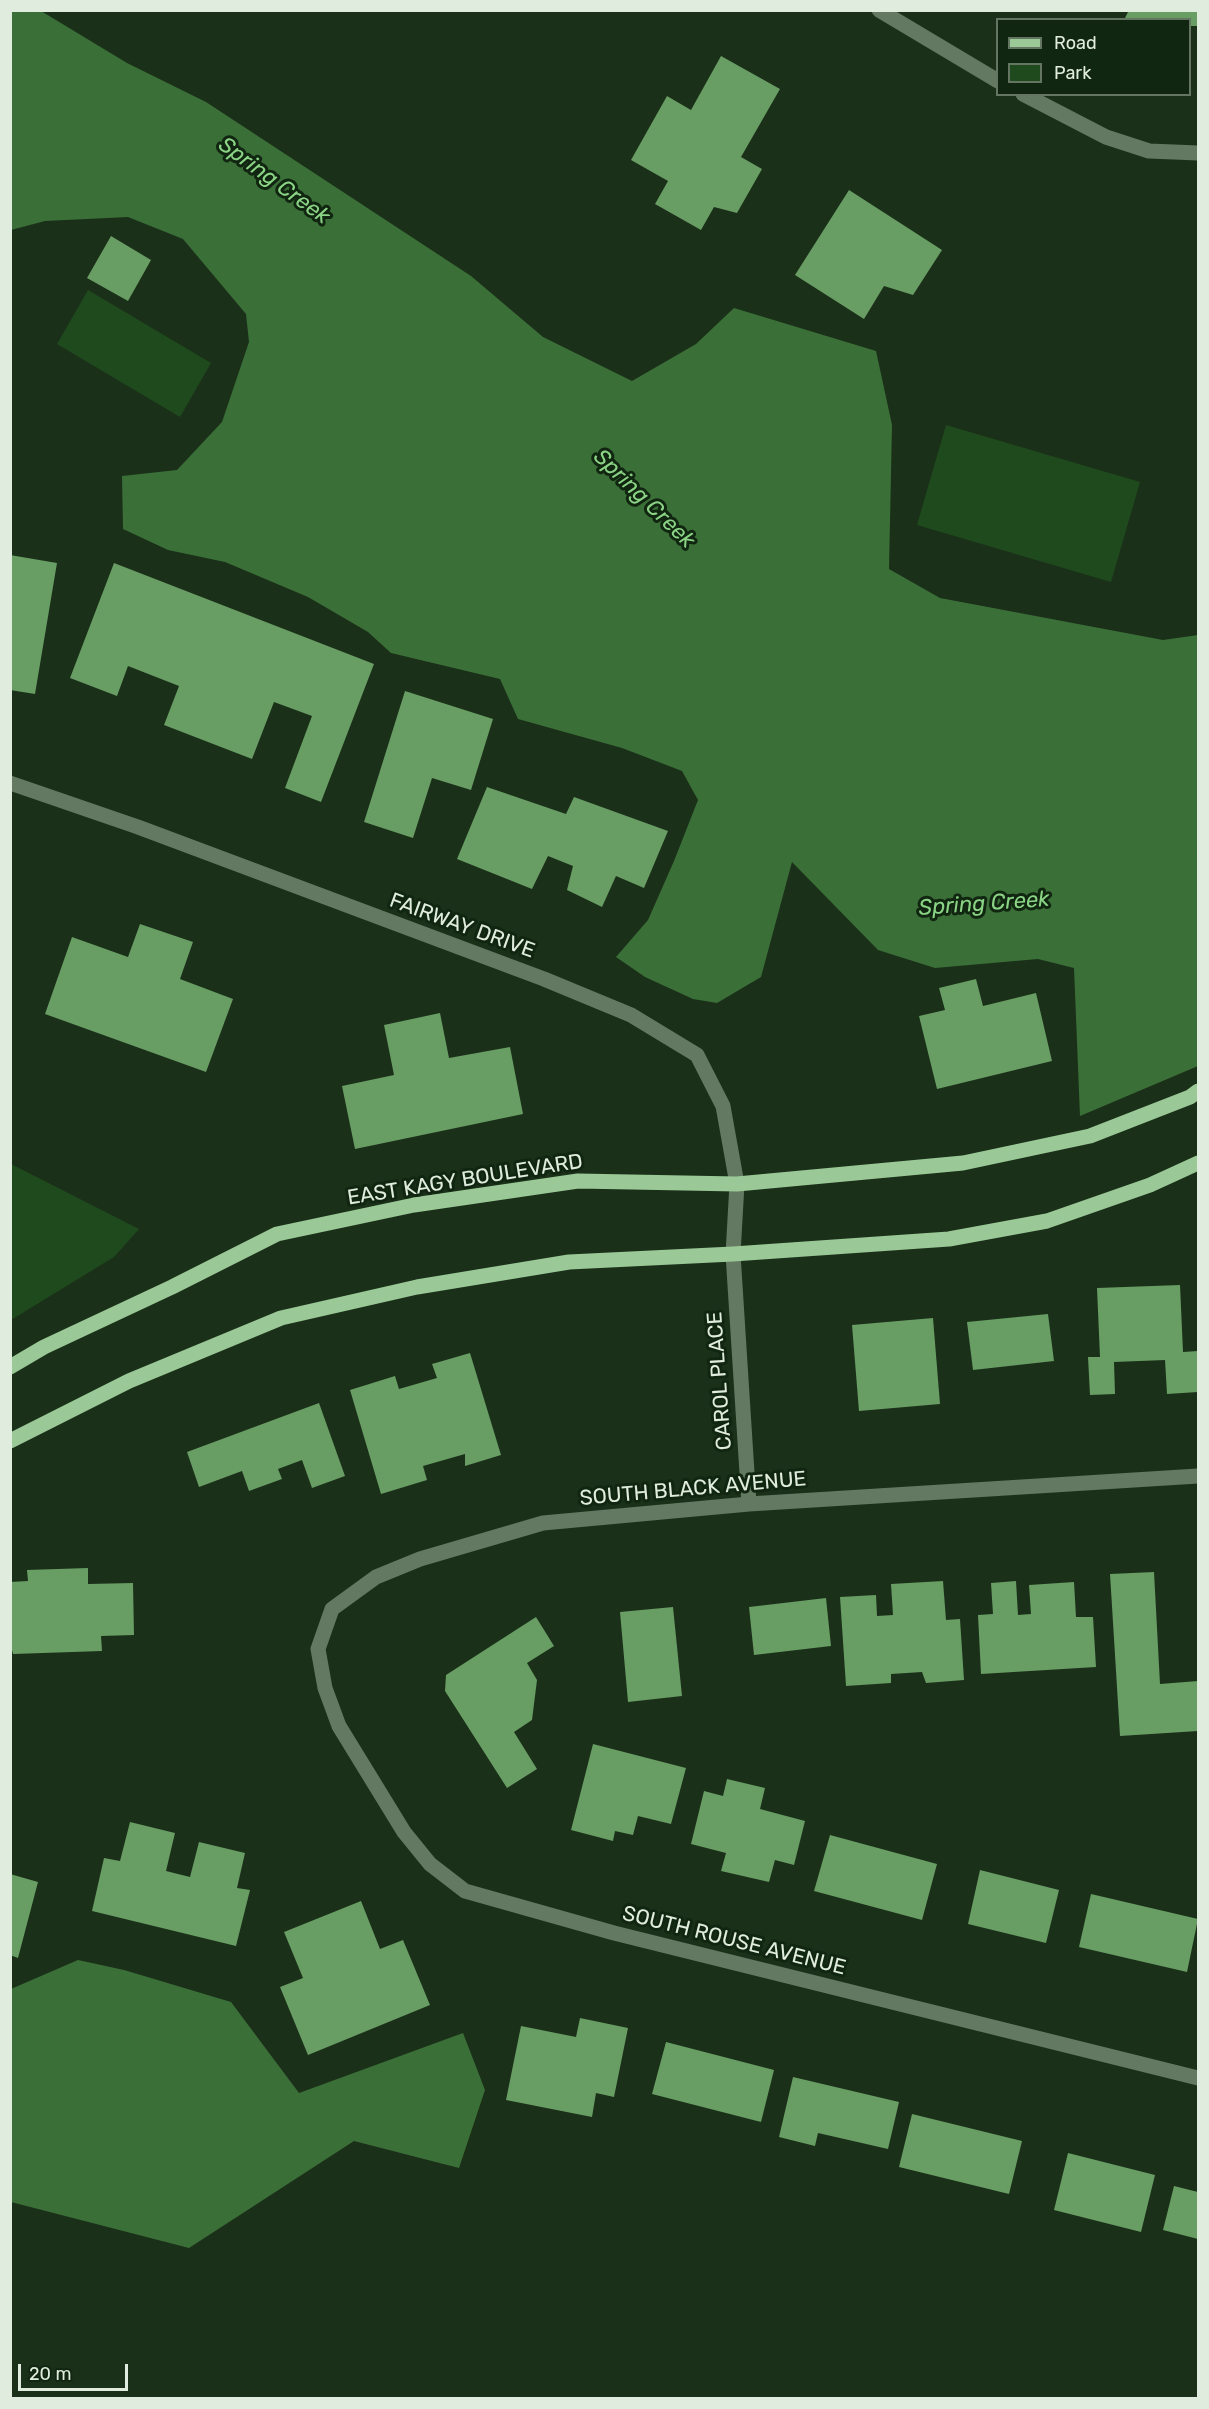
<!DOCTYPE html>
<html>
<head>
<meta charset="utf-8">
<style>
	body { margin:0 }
	#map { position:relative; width:1209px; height:2409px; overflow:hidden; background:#1b3019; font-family:Rubik,sans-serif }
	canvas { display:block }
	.frame { position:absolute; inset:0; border:12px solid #e0edde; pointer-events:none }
	.legend { position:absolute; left:996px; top:18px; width:195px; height:78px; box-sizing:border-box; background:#112610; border:2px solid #647662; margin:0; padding:8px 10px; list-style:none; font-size:18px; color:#e0edde }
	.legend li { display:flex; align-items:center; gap:12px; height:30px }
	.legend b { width:30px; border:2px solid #647662 }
	.scale { position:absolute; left:18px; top:2364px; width:110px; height:27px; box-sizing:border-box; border:3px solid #e0edde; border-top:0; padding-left:8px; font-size:18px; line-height:21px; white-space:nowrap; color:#e0edde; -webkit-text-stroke:4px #112610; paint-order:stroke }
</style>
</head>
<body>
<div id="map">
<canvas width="1209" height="2409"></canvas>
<div class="frame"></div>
<ul class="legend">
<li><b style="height:8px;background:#9ac997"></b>Road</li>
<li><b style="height:16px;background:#1f4a1d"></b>Park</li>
</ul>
<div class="scale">20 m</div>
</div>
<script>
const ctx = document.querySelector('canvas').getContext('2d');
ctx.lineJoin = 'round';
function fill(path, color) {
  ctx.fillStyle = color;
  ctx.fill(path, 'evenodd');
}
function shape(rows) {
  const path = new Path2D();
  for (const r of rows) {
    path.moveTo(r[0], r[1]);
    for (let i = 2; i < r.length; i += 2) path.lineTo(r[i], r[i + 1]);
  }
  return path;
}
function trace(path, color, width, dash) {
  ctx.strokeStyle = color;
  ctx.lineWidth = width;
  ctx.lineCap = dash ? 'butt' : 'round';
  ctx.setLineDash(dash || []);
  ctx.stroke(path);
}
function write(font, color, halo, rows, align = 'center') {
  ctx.font = font + ' Rubik,sans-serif';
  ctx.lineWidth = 6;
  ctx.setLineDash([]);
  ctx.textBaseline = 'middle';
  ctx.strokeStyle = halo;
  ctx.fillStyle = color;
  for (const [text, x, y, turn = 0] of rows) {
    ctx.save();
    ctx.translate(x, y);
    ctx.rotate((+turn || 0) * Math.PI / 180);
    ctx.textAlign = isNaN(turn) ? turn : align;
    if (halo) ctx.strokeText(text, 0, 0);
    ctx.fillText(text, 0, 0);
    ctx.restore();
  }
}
fill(shape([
	[88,290,211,363,180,417,57,344],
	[946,425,1140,482,1111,582,917,525],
	[11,1164,139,1229,114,1257,11,1320]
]), '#1f4a1d');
fill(shape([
	[11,10,41,11,127,63,206,102,471,276,543,337,632,381,696,344,734,308,876,351,892,425,889,569,940,598,1163,640,1198,635,1198,1066,1080,1116,1074,968,1038,959,935,968,878,950,792,862,761,977,717,1003,693,999,645,977,616,957,648,920,674,861,698,800,682,771,622,748,518,719,500,679,391,653,368,632,308,597,225,562,168,550,123,529,122,476,177,470,222,422,249,342,246,314,183,239,128,217,45,221,11,230],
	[78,1960,124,1970,231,2002,299,2093,463,2033,485,2090,459,2168,354,2141,189,2248,11,2202,11,1989]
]), '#3b6f38');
trace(shape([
	[10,33,109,83,377,280,682,558,833,887,905,929,1094,916,1189,860,1198,862]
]), '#3b6f38', 10);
fill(shape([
	[1129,10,1198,10,1198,26,1190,26,1190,20,1124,20],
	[721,56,780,89,741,157,762,169,737,213,714,207,701,230,655,204,668,181,631,160,667,96,691,110],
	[849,190,942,250,913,295,884,286,864,319,795,275],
	[111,236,151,260,128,301,87,278],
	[10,555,57,563,35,694,10,690],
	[114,563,374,664,321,802,285,788,312,716,274,702,252,759,164,725,179,686,128,666,117,696,70,678],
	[405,691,493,719,471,790,432,778,413,838,364,822],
	[487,787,566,814,574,797,668,831,644,888,616,876,602,907,567,890,573,866,548,856,532,889,457,859],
	[140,924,193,942,180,979,233,999,206,1072,45,1014,72,937,128,957],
	[976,979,983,1006,1036,993,1052,1061,937,1089,919,1016,945,1010,939,988],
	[440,1013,449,1058,510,1047,523,1114,355,1149,342,1086,394,1075,384,1025],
	[1180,1285,1183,1352,1198,1351,1198,1392,1167,1394,1165,1360,1114,1362,1115,1394,1090,1395,1088,1357,1100,1357,1097,1288],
	[1048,1314,1054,1361,973,1370,967,1322],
	[933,1318,940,1404,859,1411,852,1325],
	[470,1353,501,1455,465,1466,465,1454,423,1466,427,1480,381,1494,350,1390,395,1376,399,1389,437,1378,432,1364],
	[319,1403,345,1476,312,1488,302,1460,278,1469,282,1479,249,1491,242,1471,199,1487,187,1452],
	[88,1568,88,1584,133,1583,134,1635,101,1636,102,1651,13,1654,10,1642,10,1582,28,1581,27,1570],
	[1154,1572,1160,1684,1198,1681,1198,1731,1120,1736,1110,1574],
	[943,1581,946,1620,960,1619,964,1680,926,1683,922,1672,891,1674,891,1683,846,1686,840,1597,876,1595,877,1616,893,1615,891,1584],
	[1016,1581,1018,1615,1031,1614,1029,1585,1074,1582,1076,1617,1093,1617,1096,1667,981,1674,978,1615,993,1614,991,1583],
	[826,1598,831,1646,754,1655,749,1607],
	[673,1607,682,1696,628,1702,620,1612],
	[536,1617,554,1646,527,1663,537,1680,532,1720,514,1732,537,1769,507,1788,445,1691,446,1675],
	[593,1744,686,1768,671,1824,638,1816,633,1835,615,1831,613,1841,571,1830],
	[727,1779,765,1788,760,1809,805,1821,794,1865,775,1860,769,1882,721,1871,726,1853,691,1844,704,1791,723,1796],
	[130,1822,175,1833,166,1871,190,1877,199,1842,245,1853,237,1888,250,1890,236,1946,92,1911,104,1858,120,1861],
	[830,1835,937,1864,922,1920,814,1891],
	[980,1870,1059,1890,1046,1943,968,1924],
	[10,1874,38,1882,18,1958,10,1955],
	[1091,1894,1198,1919,1187,1972,1079,1947],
	[361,1901,380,1949,403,1940,430,2005,308,2055,280,1987,303,1978,284,1932],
	[580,2018,628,2028,614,2097,596,2093,592,2117,506,2100,521,2026,576,2037],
	[666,2042,774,2070,761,2122,652,2094],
	[793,2077,899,2102,888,2149,818,2133,815,2146,779,2137],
	[912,2114,1022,2141,1009,2194,899,2167],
	[1068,2153,1155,2175,1141,2232,1054,2210],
	[1174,2186,1198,2192,1198,2239,1163,2230]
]), '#689d64');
trace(shape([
	[879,10,998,81],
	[1023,94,1106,137,1149,151,1198,153],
	[10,783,138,827,544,979,631,1015,697,1055,723,1106,737,1184,733,1254,749,1504],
	[1198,1476,749,1504,543,1523,420,1559,376,1577,332,1609,318,1649,325,1688,339,1726,404,1832,430,1864,465,1891,614,1933,1198,2078]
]), '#637961', 15);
trace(shape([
	[10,1367,44,1347,172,1287,277,1234,414,1205,578,1181,737,1184,963,1163,1090,1136,1190,1097,1198,1091],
	[10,1441,129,1381,281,1318,417,1287,569,1262,733,1254,949,1239,1047,1221,1150,1185,1198,1163]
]), '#9ac997', 15);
write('21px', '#e0edde', '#112610', [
	["FAIRWAY DRIVE",462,926,20],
	["EAST KAGY BOULEVARD",465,1180,-9],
	["CAROL PLACE",720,1381,-94],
	["SOUTH BLACK AVENUE",693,1489,-5],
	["SOUTH ROUSE AVENUE",734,1941,14]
]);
write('italic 22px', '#8bd486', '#112610', [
	["Spring Creek",274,181,36],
	["Spring Creek",644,499,44],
	["Spring Creek",984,904,-4]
]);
</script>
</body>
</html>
